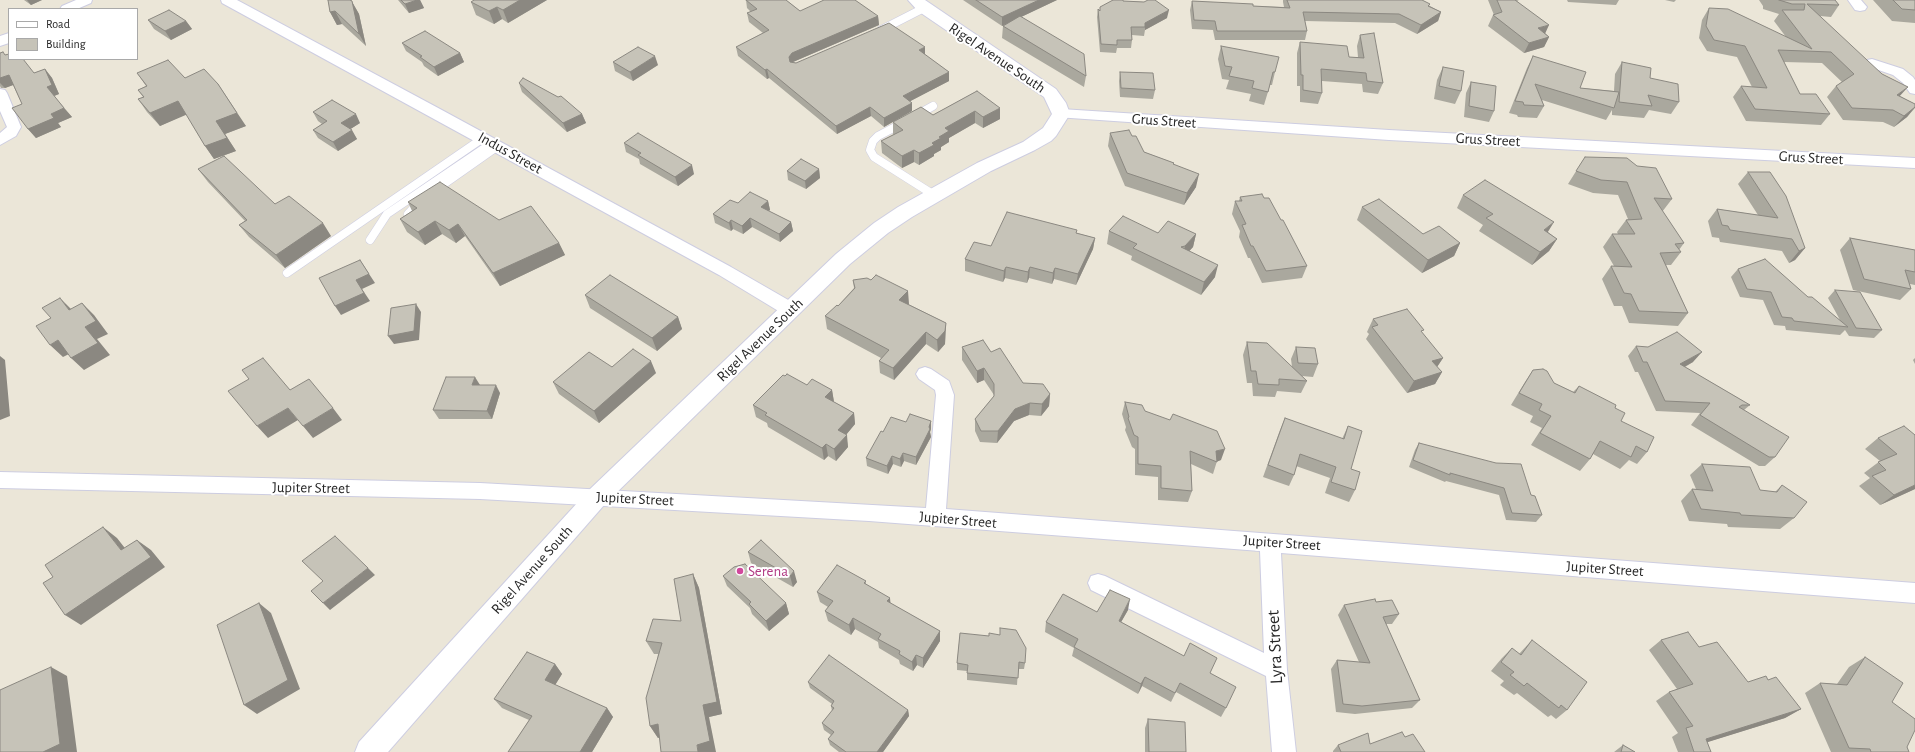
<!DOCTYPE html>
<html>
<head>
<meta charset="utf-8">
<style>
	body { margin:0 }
	#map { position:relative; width:1915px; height:752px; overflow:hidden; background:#ebe6d8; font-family:"Alegreya Sans",sans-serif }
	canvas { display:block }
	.legend { position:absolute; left:8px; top:8px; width:130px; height:52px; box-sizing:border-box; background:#fff; border:1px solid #a9a9a9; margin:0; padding:5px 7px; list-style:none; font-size:12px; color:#272727 }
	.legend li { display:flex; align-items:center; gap:8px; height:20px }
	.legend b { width:20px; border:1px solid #a9a9a9 }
</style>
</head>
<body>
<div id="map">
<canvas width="1915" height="752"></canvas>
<ul class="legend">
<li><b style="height:5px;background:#fff"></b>Road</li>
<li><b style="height:11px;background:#c6c3b8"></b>Building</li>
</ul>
</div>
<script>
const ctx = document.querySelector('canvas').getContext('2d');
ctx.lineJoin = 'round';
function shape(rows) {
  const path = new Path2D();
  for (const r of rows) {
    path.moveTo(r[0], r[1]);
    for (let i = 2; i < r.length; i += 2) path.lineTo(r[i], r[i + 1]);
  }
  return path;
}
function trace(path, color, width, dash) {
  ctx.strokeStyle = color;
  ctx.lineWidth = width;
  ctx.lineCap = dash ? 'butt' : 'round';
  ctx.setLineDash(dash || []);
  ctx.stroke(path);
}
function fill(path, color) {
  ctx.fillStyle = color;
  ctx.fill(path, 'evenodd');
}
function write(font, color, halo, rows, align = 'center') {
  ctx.font = font + ' "Alegreya Sans",sans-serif';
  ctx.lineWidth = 4;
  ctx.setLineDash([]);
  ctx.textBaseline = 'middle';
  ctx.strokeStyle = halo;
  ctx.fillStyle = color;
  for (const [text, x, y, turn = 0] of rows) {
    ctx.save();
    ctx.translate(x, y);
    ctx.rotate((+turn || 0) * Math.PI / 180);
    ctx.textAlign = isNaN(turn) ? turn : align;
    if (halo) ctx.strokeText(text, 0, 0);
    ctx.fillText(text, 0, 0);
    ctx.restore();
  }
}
const service = shape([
	[881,30,924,8],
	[915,116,933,106],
	[903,123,878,136,873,141,870,150,874,157,934,195],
	[434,191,498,146],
	[408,214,420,201],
	[370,240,387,214,492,143],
	[287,273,483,138]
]);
const minor = shape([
	[76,0,92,0,91,3,77,9,60,9,62,6,76,0],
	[221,0,237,0,440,109,731,267,797,305,800,310,797,315,791,316,785,315,719,275,222,3,221,0],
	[1848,0,1861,0,1867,7,1865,10,1860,11,1855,10,1848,0],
	[9,33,9,43,0,46,0,36,9,33],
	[1872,59,1903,69,1913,77,1915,80,1915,94,1910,93,1903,83,1893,75,1867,66,1865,63,1867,60,1872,59],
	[0,89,5,90,7,93,21,127,16,136,0,145,0,133,7,127,0,111,0,89],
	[1061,109,1389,130,1915,158,1915,168,1389,140,1056,117,1054,114,1056,111,1061,109],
	[925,367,931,369,949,381,954,395,946,509,1915,583,1915,603,1281,553,1287,670,1296,752,1272,752,1266,676,1091,590,1088,583,1091,576,1098,574,1105,576,1264,653,1260,551,869,521,480,499,0,488,0,472,480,483,926,508,936,395,935,390,919,379,916,374,919,369,925,367]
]);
const secondary = shape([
	[908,0,925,0,1056,89,1066,103,1070,114,1056,136,1051,141,1035,150,991,171,912,217,888,233,850,264,605,504,388,752,355,752,359,742,589,490,836,254,874,223,898,207,977,163,1023,142,1043,128,1052,114,1044,97,918,11,908,0]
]);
trace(service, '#cdcde1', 9);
trace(minor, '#cdcde1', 2);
trace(secondary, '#cdcde1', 2);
trace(service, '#fff', 8);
fill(minor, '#fff');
fill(secondary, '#fff');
fill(shape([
	[24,0,42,0,31,5],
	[351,0,359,14,366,46,342,24,337,25,330,12],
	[398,0,420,0,424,8,409,13],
	[474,0,547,0,508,23,502,19,494,24,476,15,471,2],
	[746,0,786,0,800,11,878,16,879,25,793,62,796,63,925,55,949,72,949,81,910,101,912,103,912,111,884,127,871,116,837,134,769,78,767,79,738,56,736,47,763,33,749,22,747,13,751,12,747,8],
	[963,0,1057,0,1021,17,1086,76,1084,87,1002,38,1003,26,1007,24,1002,26],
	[1283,0,1422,0,1430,6,1441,12,1438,21,1417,34,1395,23,1305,21,1307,31,1305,40,1215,40,1213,30,1192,29,1190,10,1192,1,1253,6,1284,7,1283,2],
	[1488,0,1519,0,1517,1,1545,33,1549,37,1544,47,1524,53,1488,26,1493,15,1494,15],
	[1567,0,1619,0,1616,5,1568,2],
	[1665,0,1676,0,1674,2],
	[1759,0,1835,0,1839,5,1831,17,1820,16,1900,96,1915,104,1915,108,1907,117,1894,127,1883,122,1843,120,1827,97,1836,86,1842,82,1822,63,1784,62,1800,94,1830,114,1821,125,1746,121,1733,97,1741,86,1752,87,1737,57,1707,51,1699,38,1702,20,1709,8,1786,37,1774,21,1779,14,1763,9,1763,6],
	[1873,0,1915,0,1915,23,1892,21],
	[1123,1,1144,2,1167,18,1145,30,1144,36,1132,35,1132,40,1131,48,1117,48,1116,53,1100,52,1097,17,1098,9,1100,10,1100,7],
	[148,20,186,21,192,29,171,40,154,29],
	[1360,35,1383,83,1378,94,1363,92,1362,84,1322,81,1322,93,1318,104,1300,102,1300,86,1297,86,1297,53,1300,42,1349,57,1358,57,1357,46],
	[402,43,460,53,464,62,438,76,424,66,422,62,406,51],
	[1221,46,1275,72,1272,85,1270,85,1264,105,1249,101,1251,94,1226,89,1229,80,1222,79,1218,59],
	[0,53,5,55,34,73,45,69,52,78,59,94,54,96,72,117,58,123,61,127,36,138,28,129,22,104,13,85,5,88,1,88,0,86],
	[1533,56,1580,88,1614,91,1615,74,1622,62,1650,78,1679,102,1671,114,1649,110,1644,118,1612,115,1612,110,1606,120,1542,100,1544,106,1537,118,1518,117,1517,115,1509,113,1527,68],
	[613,62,658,65,633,81,615,71],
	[1443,67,1461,91,1455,104,1434,99,1437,80],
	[1120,72,1155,90,1153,99,1120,97,1119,81],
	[137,73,185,78,246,126,225,134,236,151,214,159,205,146,186,114,160,126,147,112,138,99,143,97,138,90,146,86],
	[1471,82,1494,111,1489,122,1464,117,1466,93],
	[519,83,558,97,582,114,586,123,567,132,522,92],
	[977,91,1000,119,983,128,975,123,949,138,949,142,941,147,941,150,934,154,934,156,919,165,914,162,902,168,882,153,881,141,894,134,893,134,893,122,933,115],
	[313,112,360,123,350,129,357,139,338,151,318,138,313,130,322,124,318,121],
	[1110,133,1132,136,1144,152,1174,163,1173,165,1196,187,1184,205,1125,186,1108,146],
	[624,143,694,174,678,186,640,164,639,159,626,152],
	[1585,157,1672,199,1662,212,1684,243,1679,250,1681,252,1671,265,1666,265,1688,313,1678,326,1629,323,1622,306,1614,306,1602,279,1611,266,1614,266,1603,247,1612,234,1618,234,1617,232,1626,220,1628,219,1618,195,1593,193,1568,184],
	[198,169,275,204,331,236,285,268,249,237,239,225,245,221,208,182],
	[819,169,820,178,806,189,788,180,787,171],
	[1748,172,1805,248,1795,260,1789,263,1782,251,1720,242,1719,238,1712,237,1708,221,1717,209,1758,215,1738,184],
	[1463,195,1548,232,1557,239,1549,251,1532,265,1479,231,1483,225,1457,208],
	[1240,197,1264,198,1281,220,1307,266,1302,278,1262,283,1250,258,1248,258,1239,237,1240,231,1232,214,1235,201,1239,201],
	[768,201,770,210,768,211,791,222,793,231,780,242,752,227,743,234,733,229,731,231,715,223,713,214,738,203],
	[408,202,499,220,559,243,565,255,500,286,465,236,456,243,442,234,425,245,407,232,400,219,412,211],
	[1362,207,1423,234,1460,243,1454,256,1422,273,1357,220],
	[1109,231,1196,234,1193,247,1189,251,1215,277,1201,295,1131,260,1132,256,1107,244],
	[1077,233,1095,238,1093,249,1076,285,1054,279,1052,284,1029,278,1027,283,1005,278,1003,282,965,271,965,259,991,246],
	[1850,238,1915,250,1915,285,1910,284,1911,289,1900,300,1853,290,1840,250],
	[1738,269,1808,297,1840,320,1828,298,1835,290,1882,330,1874,338,1849,336,1845,330,1840,335,1786,330,1785,326,1774,325,1763,300,1740,297,1731,277],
	[853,280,909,304,908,304,946,323,945,344,938,352,926,344,894,380,880,373,879,361,881,358,827,329,825,316,838,306,854,288],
	[585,295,678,317,682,329,657,351,590,308],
	[1373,319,1443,358,1437,367,1442,372,1435,384,1407,393,1366,339,1369,334,1367,332],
	[1247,342,1292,367,1291,359,1296,347,1318,364,1313,377,1302,376,1307,381,1301,393,1277,391,1275,397,1253,396,1252,383,1247,383,1243,355],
	[1636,346,1693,362,1685,367,1750,405,1744,410,1775,457,1765,466,1759,466,1691,425,1700,413,1656,411,1638,372,1635,372,1628,356],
	[962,347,991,352,1023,383,1050,394,1049,406,1041,416,1029,415,1014,421,997,443,980,442,975,431,975,419,994,396,994,395,984,380,977,383,962,360],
	[1915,358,1915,364,1913,360],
	[612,367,656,373,599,423,559,394,553,382],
	[1533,370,1554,383,1573,392,1579,386,1615,408,1621,421,1647,452,1637,464,1629,460,1620,469,1593,454,1590,459,1580,471,1531,445,1542,428,1530,422,1533,416,1511,405,1525,382],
	[480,385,500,393,492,419,439,419,433,410],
	[807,385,832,390,834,402,854,413,855,424,846,435,848,447,836,461,828,456,824,460,768,427,767,423,756,417,753,405],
	[1125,402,1145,411,1221,460,1217,461,1213,474,1191,464,1192,491,1188,502,1158,500,1158,477,1135,475,1135,449,1132,447,1125,430,1126,427,1122,414],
	[1285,418,1342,439,1348,426,1351,469,1355,490,1349,502,1325,493,1330,478,1296,466,1294,475,1289,486,1263,477,1280,430],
	[931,421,931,429,930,432,931,437,916,465,904,461,901,467,893,464,888,474,867,466,866,458,883,432,906,422],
	[1915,435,1915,489,1880,505,1859,486,1870,478,1864,473,1880,461,1865,449,1878,438],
	[1419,443,1531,495,1542,515,1536,522,1506,520,1499,495,1446,481,1445,482,1409,467,1415,450],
	[1702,464,1760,490,1775,492,1782,485,1794,518,1780,529,1728,527,1727,524,1689,521,1681,501,1692,489,1696,489,1690,475],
	[761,540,797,582,793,587,751,563,748,552],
	[693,574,699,588,722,714,709,717,658,738,650,726,658,654,654,654,646,641,681,621],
	[723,576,786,603,789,614,769,631,752,614,750,608,727,586],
	[866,581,866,584,890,603,940,631,940,641,923,668,917,665,913,671,900,664,899,660,879,648,878,642,855,629,851,635,828,621,825,611,828,607,820,602,817,592],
	[1376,602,1399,614,1392,624,1386,624,1420,700,1412,708,1355,714,1336,712,1331,669,1337,660,1359,662,1338,615,1344,605],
	[1128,610,1121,622,1210,673,1226,708,1221,717,1176,692,1171,702,1142,686,1138,694,1072,656,1074,648,1045,632,1046,622,1097,612],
	[960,633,1025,663,1024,669,1018,669,1017,685,967,680,967,671,957,670,957,663],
	[1532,640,1567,710,1556,719,1551,715,1548,717,1517,693,1514,695,1500,685,1504,681,1491,671,1502,658,1512,648,1519,654],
	[1661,640,1699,647,1748,682,1768,680,1801,709,1785,718,1707,742,1711,752,1678,752,1672,737,1678,733,1656,701,1669,692,1677,689,1649,650],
	[1865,657,1892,702,1907,747,1909,752,1831,752,1805,693,1820,683,1837,684,1849,667],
	[555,664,562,674,555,685,607,708,613,717,592,752,508,752,529,720,502,708,494,699],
	[808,682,908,710,909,716,883,752,839,752,830,745,828,739,831,735,824,730,822,723,832,711,831,706,832,704,810,688],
	[1148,719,1186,752,1145,752,1145,728],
	[1370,744,1425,752,1333,752,1333,751,1338,745],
	[1623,745,1635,752,1614,752]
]), '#aaa89e');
fill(shape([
	[27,0,42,0,31,5],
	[349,0,351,0,359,14,366,46,359,34],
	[417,0,420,0,424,8,409,13,405,4],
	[520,0,547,0,508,23,503,10],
	[1039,0,1057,0,1002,26,1002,17],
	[497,7,502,19,494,24,489,11],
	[1169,10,1167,18,1145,30,1145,23],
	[335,11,342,24,337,25,330,12],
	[1441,12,1438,21,1417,34,1421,25],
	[878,16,879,25,793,62,790,66,789,57,792,53],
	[186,21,192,29,171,40,165,31],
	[1549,25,1544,36,1538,28],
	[1549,37,1544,47,1524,53,1529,43],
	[925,47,925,56,919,50],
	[460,53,464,62,438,76,434,67],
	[655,56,658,65,633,81,630,72],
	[45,69,52,78,59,94,54,96,47,87],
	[767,69,769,78,767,79,765,70],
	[949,72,949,81,903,105,903,96],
	[9,75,16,84,5,88,0,83,0,78],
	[218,84,246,126,225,134,236,151,214,159,205,146,216,121],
	[1908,87,1898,98,1897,95],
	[178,101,188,114,160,126,150,113],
	[912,103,912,111,884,127,884,118],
	[870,107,871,116,837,134,836,126],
	[1915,107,1907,117,1894,127,1904,116],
	[64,108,72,117,58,123,61,127,36,138,28,129,51,114],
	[1000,108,1000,119,983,128,983,117],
	[975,111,975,123,949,138,949,142,941,147,941,150,934,154,934,156,919,165,919,153,932,143,939,137,945,128],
	[356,114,360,123,346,132,341,123],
	[582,114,586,123,567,132,563,123],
	[352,130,357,139,338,151,333,142],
	[914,150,914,162,902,168,902,156],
	[692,165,694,174,678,186,675,177],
	[819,169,820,178,806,189,805,181],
	[1199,174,1196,187,1184,205,1187,193],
	[768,201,770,210,763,216,761,207],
	[750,218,752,227,743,234,742,226],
	[731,220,733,229,731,231,729,223],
	[435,221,442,234,425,245,418,232],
	[791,222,793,231,780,242,779,234],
	[1554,222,1546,235,1544,230],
	[323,223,331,236,285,268,276,255],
	[458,224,465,236,456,243,449,230],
	[1196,234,1193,247,1182,259,1185,246],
	[1095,238,1093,249,1076,285,1078,274],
	[1557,239,1549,251,1532,265,1540,252],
	[559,243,565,255,500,286,493,273],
	[1460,243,1454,256,1422,273,1428,260],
	[1805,248,1795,260,1789,263,1799,251],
	[360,260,375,283,362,289,370,301,341,315,335,306],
	[1218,265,1215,277,1201,295,1204,282],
	[1006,267,1005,278,1003,282,1004,271],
	[1030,267,1029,278,1027,283,1028,272],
	[1055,268,1054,279,1052,284,1053,273],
	[908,291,909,304,900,313,899,300],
	[60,298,73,311,69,310],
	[82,303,94,315,108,334,97,339,110,355,84,370,71,358],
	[416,304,421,312,419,340,394,344,388,336],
	[678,317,682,329,657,351,652,338],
	[946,323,945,344,938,352,937,340],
	[926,332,926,344,894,380,893,368],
	[58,340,71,353,63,357,50,345],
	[1702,352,1693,362,1671,374,1680,364],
	[0,356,5,360,10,416,0,420],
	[1443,358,1435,370,1432,361],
	[651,361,656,373,599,423,594,411],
	[984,368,984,380,977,383,977,371],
	[1442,372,1435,384,1407,393,1414,381],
	[475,377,480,385,472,385],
	[496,385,500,393,492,419,487,411],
	[832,390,834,402,825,397],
	[1050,394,1049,406,1041,416,1042,404],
	[1030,403,1029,415,1014,421,997,443,998,431,1015,409],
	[288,408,298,420,268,438,257,426],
	[333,408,342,420,313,438,303,426],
	[854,413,855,424,840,442,838,430],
	[931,421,931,429,930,432,931,437,916,465,916,457],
	[847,435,848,447,836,461,834,449],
	[826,444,828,456,824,460,822,448],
	[1225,449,1221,460,1216,462,1216,451],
	[903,453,904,461,901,467,900,459],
	[892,456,893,464,888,474,887,466],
	[1915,485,1915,489,1880,505,1894,495],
	[103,527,117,538,135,561,121,550],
	[137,540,151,550,165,567,81,625,65,615],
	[368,568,375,575,330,610,323,603],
	[794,571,797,582,793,587,790,576],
	[693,574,699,588,722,714,709,717,716,752,698,752,697,745,703,705],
	[890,598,891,608,887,601],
	[1130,599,1128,610,1116,631,1119,621],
	[259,603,271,613,300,689,257,714,244,705],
	[786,603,789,614,769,631,766,621],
	[853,618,855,629,851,635,849,625],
	[940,631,940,641,923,668,923,658],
	[916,655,917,665,913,671,912,662],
	[555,664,562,674,552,690,545,680],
	[51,667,67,676,77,752,43,752],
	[1145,677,1142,686,1138,694,1141,684],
	[607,708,613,717,592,752,580,752],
	[1801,709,1785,718,1692,747,1706,739],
	[908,710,909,716,883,752,877,752],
	[658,724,665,735,658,738,650,726]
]), '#8b8881');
const building = shape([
	[328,0,350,0,352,1,359,34,335,11,330,12,328,0],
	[401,0,417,0,405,4,401,0],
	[474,0,520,0,503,10,497,7,489,11,471,2,474,0],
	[746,0,786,0,800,11,824,0,855,0,878,16,792,53,789,57,790,62,796,63,889,23,925,47,919,50,949,72,903,96,912,103,884,118,870,107,836,126,767,69,765,70,736,47,769,30,747,13,757,9,746,0],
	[976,0,1039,0,1002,17,976,0],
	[1113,0,1123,0,1123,1,1144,2,1148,0,1155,0,1169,10,1145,23,1145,27,1131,27,1132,40,1117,40,1117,45,1101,44,1098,9,1100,11,1100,7,1113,0],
	[1287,0,1422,0,1430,4,1428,6,1441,12,1421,25,1399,14,1303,12,1307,31,1217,31,1215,21,1194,20,1192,1,1253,4,1253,6,1290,8,1287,0],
	[1497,0,1515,0,1549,25,1538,28,1549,37,1529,43,1493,15,1502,12,1497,0],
	[1779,0,1835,0,1839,5,1807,4,1882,74,1908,87,1897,95,1915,104,1915,107,1904,116,1893,110,1852,108,1836,86,1854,74,1831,52,1778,50,1800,94,1816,94,1830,114,1755,109,1741,86,1767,88,1745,46,1714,40,1706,26,1709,8,1728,9,1812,49,1782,10,1804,10,1805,4,1792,4,1779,0],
	[1893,0,1915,0,1915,10,1902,9,1893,0],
	[169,10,186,21,165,31,148,20,169,10],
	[1020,16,1084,54,1086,76,1003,26,1020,16],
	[425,31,460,53,434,67,420,57,422,56,402,43,425,31],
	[1374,33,1383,83,1367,81,1366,73,1321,69,1322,93,1303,90,1303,75,1301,75,1300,42,1347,46,1349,57,1364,58,1360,35,1374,33],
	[1221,46,1279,57,1275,72,1273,72,1268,92,1252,88,1254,81,1229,76,1232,67,1225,66,1221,46],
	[638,47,655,56,630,72,613,62,638,47],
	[3,52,5,55,9,54,9,59,23,59,34,73,45,69,52,85,47,87,64,108,51,114,54,118,28,129,12,108,22,104,9,75,0,78,0,53,3,52],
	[1533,56,1586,72,1580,88,1619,92,1614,108,1535,84,1544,106,1524,105,1523,102,1515,101,1533,56],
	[168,60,185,78,204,69,218,84,237,113,216,121,227,138,205,146,178,101,150,113,138,99,144,97,138,90,147,86,137,73,168,60],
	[1622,62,1651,68,1650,78,1678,84,1679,102,1648,95,1652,106,1619,102,1622,62],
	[1443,67,1464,71,1461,91,1439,86,1443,67],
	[1120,72,1153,73,1155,90,1121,88,1120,72],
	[523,78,558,97,561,96,582,114,563,123,519,83,523,78],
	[1471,82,1496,86,1494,111,1469,106,1471,82],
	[977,91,1000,108,983,117,975,111,945,128,949,131,939,137,941,138,932,143,934,145,919,153,914,150,902,156,881,141,903,130,893,122,921,107,933,115,977,91],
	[332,100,356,114,341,123,352,130,333,142,313,130,327,121,313,112,332,100],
	[1129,130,1132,136,1136,136,1144,152,1174,163,1173,164,1199,174,1187,193,1127,173,1110,133,1129,130],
	[638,133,692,165,675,177,638,155,641,153,624,143,638,133],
	[224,156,275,204,289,196,323,223,276,255,239,225,247,220,198,169,224,156],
	[1585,157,1627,158,1637,166,1656,168,1672,199,1654,198,1684,243,1675,244,1681,252,1660,253,1688,313,1639,311,1631,294,1624,293,1611,266,1632,267,1612,234,1635,234,1626,220,1642,219,1627,182,1601,180,1576,171,1585,157],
	[801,159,819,169,805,181,787,171,801,159],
	[1748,172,1770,172,1786,196,1805,248,1799,251,1792,239,1730,230,1728,226,1722,225,1717,209,1778,218,1748,172],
	[1485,180,1554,222,1544,230,1557,239,1540,252,1486,218,1493,214,1463,195,1485,180],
	[440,182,499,220,531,206,559,243,493,273,458,224,449,230,435,221,418,232,400,219,417,208,408,202,440,182],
	[750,192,768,201,761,207,791,222,779,234,750,218,742,226,731,220,729,223,713,214,730,200,738,203,750,192],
	[1262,194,1264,198,1269,198,1281,220,1283,220,1307,266,1266,271,1253,246,1251,246,1242,225,1246,224,1235,201,1242,201,1240,197,1262,194],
	[1379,199,1423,234,1439,226,1460,243,1428,260,1362,207,1379,199],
	[1007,212,1077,230,1076,233,1095,238,1078,274,1055,268,1053,273,1030,267,1028,272,1006,267,1004,271,965,259,974,242,991,246,1007,212],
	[1123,216,1158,233,1168,221,1196,234,1185,246,1181,247,1218,265,1204,282,1133,248,1137,244,1109,231,1123,216],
	[1850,238,1915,250,1915,272,1905,270,1911,289,1864,279,1850,238],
	[1765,259,1808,297,1812,297,1848,327,1794,321,1792,318,1782,317,1771,292,1747,289,1738,269,1765,259],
	[360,260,369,274,356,280,364,293,335,306,319,278,360,260],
	[610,275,678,317,652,338,585,295,610,275],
	[876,275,908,291,899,300,946,323,945,331,937,340,926,332,893,368,879,361,889,350,825,316,837,305,838,306,855,288,853,280,867,278,871,280,876,275],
	[1835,290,1860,292,1882,330,1856,328,1835,290],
	[60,298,69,310,82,303,96,321,85,327,98,343,71,358,58,340,50,345,36,326,51,318,42,308,60,298],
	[416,304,414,331,388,336,391,308,416,304],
	[1407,309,1424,330,1421,331,1443,358,1432,361,1442,372,1414,381,1372,327,1378,325,1373,319,1407,309],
	[1677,332,1702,352,1680,364,1750,405,1742,405,1739,407,1789,437,1775,457,1769,457,1700,415,1710,403,1665,401,1647,362,1643,362,1636,346,1648,347,1677,332],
	[983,340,991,352,1000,348,1023,383,1043,384,1050,394,1042,404,1030,403,1015,409,998,431,981,431,975,419,994,396,994,384,984,368,977,371,962,347,983,340],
	[1247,342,1267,343,1307,381,1279,379,1279,385,1258,384,1256,371,1251,371,1247,342],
	[1296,347,1315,348,1318,364,1298,363,1296,347],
	[633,349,651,361,594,411,553,382,589,352,612,367,633,349],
	[263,358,290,390,309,379,333,408,303,426,288,408,257,426,228,391,249,379,242,370,263,358],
	[1543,369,1547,371,1554,383,1575,393,1579,386,1616,405,1615,408,1625,413,1621,421,1654,437,1647,452,1636,446,1631,457,1600,441,1590,459,1540,433,1551,416,1539,410,1542,404,1519,393,1533,370,1543,369],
	[787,374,807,385,812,379,832,390,825,397,854,413,838,430,847,435,834,449,826,444,822,448,765,415,767,413,753,405,783,375,785,376,787,374],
	[446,377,475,377,472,385,496,385,487,411,433,410,446,377],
	[1125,402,1142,405,1145,411,1170,420,1173,414,1217,431,1225,449,1216,451,1217,462,1190,451,1192,491,1161,488,1161,466,1138,464,1138,437,1134,435,1128,418,1129,417,1125,402],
	[910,414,931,421,929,427,930,429,916,457,903,453,900,459,892,456,887,466,866,458,881,431,883,432,891,417,906,422,910,414],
	[1285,418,1344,439,1348,426,1362,431,1351,469,1360,472,1355,490,1331,482,1336,467,1300,454,1294,475,1268,465,1285,418],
	[1904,426,1915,435,1915,485,1894,495,1872,476,1886,470,1878,462,1897,454,1878,438,1904,426],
	[1419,443,1496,463,1521,464,1531,495,1535,496,1542,515,1512,513,1504,488,1450,473,1450,475,1413,460,1419,443],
	[1702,464,1750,467,1760,490,1777,492,1782,485,1807,502,1794,518,1741,515,1740,513,1701,509,1692,489,1713,491,1702,464],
	[103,527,121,550,137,540,151,557,65,615,43,583,53,577,45,565,103,527],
	[335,536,368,568,323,603,311,591,323,581,302,561,335,536],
	[761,540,794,571,790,576,748,552,761,540],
	[745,564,786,603,766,621,749,604,751,602,723,576,734,567,745,564],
	[837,565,866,581,864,583,890,598,887,601,940,631,923,658,916,655,912,662,899,654,900,651,878,639,881,634,853,618,849,625,825,611,833,601,817,592,837,565],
	[693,574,717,702,703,705,710,741,697,745,698,752,661,752,658,724,650,726,646,698,662,643,646,641,653,619,681,621,674,579,693,574],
	[1110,590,1130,599,1119,621,1184,656,1190,643,1217,658,1210,673,1236,687,1226,708,1180,683,1175,693,1145,677,1141,684,1074,647,1078,639,1046,622,1063,594,1097,612,1110,590],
	[1375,599,1376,602,1392,600,1399,614,1383,617,1420,700,1362,706,1343,704,1337,660,1370,663,1344,605,1375,599],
	[259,603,288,680,244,705,217,625,259,603],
	[1000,628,1016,630,1026,648,1025,663,1019,662,1018,678,967,673,968,665,957,663,960,633,989,636,989,633,1000,635,1000,628],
	[1688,632,1699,647,1717,642,1748,682,1766,676,1768,680,1776,677,1801,709,1706,739,1711,752,1694,752,1686,728,1693,726,1669,692,1693,684,1661,640,1688,632],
	[1532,640,1587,682,1567,710,1561,705,1559,708,1527,683,1524,686,1510,675,1514,672,1501,662,1512,648,1521,655,1532,640],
	[527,652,555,664,545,680,607,708,580,752,508,752,532,716,494,699,527,652],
	[829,655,908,710,877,752,846,752,828,739,834,732,822,723,834,708,831,706,834,701,808,682,829,655],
	[1865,657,1903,683,1892,702,1915,719,1915,730,1907,747,1909,752,1871,752,1870,749,1849,748,1820,683,1847,685,1865,657],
	[51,667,60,744,43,752,0,752,0,690,51,667],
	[1148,719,1185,722,1186,752,1149,752,1148,719],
	[1402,732,1405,737,1413,734,1425,752,1341,752,1338,745,1368,733,1370,744,1402,732],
	[1623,745,1635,752,1621,752,1623,745]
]);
fill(building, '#c6c3b8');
trace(building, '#8b8881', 1);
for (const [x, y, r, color] of [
	[740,571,4,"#d1479c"]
]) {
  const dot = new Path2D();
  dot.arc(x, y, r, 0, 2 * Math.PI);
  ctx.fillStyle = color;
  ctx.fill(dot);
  trace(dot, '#fff', 1.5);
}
write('15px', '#272727', '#fff', [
	["Rigel Avenue South",997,58,34],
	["Grus Street",1164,121,4],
	["Grus Street",1488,140,3],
	["Indus Street",510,153,29],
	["Grus Street",1811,158,3],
	["Rigel Avenue South",760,340,-44],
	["Jupiter Street",311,488,1],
	["Jupiter Street",635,499,3],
	["Jupiter Street",958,520,5],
	["Jupiter Street",1282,543,4],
	["Jupiter Street",1605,569,4],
	["Rigel Avenue South",532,570,-48]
]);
write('15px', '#b23c85', '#fff', [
	["Serena",748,571]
], 'left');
write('18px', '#272727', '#fff', [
	["Lyra Street",1275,647,-93]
]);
</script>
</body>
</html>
